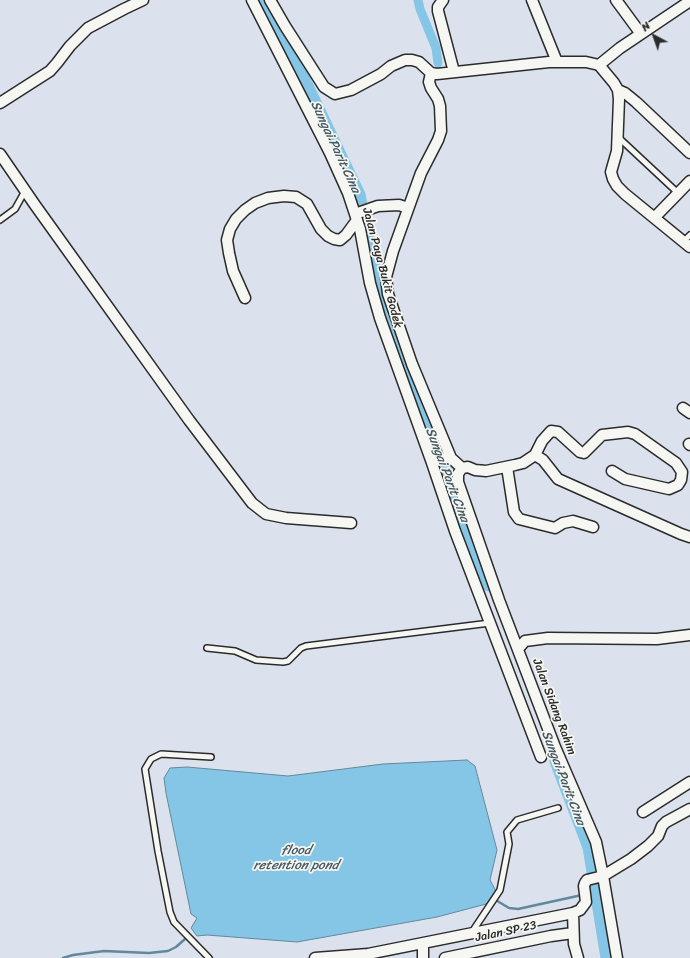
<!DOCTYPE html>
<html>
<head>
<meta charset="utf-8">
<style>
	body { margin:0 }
	#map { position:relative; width:690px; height:958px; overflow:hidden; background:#dce2ed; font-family:Sriracha,sans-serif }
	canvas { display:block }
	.north { position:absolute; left:634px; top:16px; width:40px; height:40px; -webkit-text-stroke:3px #f6f6f2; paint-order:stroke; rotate:319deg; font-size:11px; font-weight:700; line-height:16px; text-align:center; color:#2b2b2b }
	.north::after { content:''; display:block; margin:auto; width:14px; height:18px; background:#2b2b2b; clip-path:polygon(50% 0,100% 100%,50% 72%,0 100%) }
</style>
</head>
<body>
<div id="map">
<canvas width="690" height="958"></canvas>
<div class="north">N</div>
</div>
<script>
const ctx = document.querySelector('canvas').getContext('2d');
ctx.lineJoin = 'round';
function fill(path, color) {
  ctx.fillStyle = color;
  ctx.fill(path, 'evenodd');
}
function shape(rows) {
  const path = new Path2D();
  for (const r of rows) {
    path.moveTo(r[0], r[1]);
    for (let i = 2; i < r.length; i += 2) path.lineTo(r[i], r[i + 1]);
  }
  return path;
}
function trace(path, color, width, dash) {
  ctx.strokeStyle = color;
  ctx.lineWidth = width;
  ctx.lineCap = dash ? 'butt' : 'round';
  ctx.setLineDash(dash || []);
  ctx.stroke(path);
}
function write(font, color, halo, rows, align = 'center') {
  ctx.font = font + ' Sriracha,sans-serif';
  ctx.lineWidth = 3.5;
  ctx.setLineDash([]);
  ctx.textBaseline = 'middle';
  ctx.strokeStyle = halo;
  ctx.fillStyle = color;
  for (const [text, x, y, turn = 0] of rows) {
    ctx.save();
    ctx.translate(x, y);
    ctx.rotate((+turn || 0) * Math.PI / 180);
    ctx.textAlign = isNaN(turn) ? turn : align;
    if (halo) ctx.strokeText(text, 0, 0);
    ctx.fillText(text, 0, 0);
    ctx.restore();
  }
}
const water = shape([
	[467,760,475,766,497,850,490,880,497,893,490,903,437,917,297,942,207,935,197,936,191,928,197,918,191,914,166,793,164,778,170,768,187,767,288,776,383,764,467,760]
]);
fill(water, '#85c6e6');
trace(water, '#61889b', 1);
trace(shape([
	[494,899,509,908,518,909,582,895],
	[63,958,73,955,104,951,149,953,168,951,176,947,185,939]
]), '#61889b', 2.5);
trace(shape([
	[418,0,420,9,436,48,438,63]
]), '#85c6e6', 9);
trace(shape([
	[265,0,358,195,379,297,489,584],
	[557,761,590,847,608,958]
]), '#85c6e6', 15);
const lane = shape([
	[618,137,678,193],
	[0,220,15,209,25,191],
	[683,242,690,235],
	[207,648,235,651,256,660,283,662,288,661,301,648,306,646,490,623],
	[472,932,500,890,509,844,507,832,517,820,558,808],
	[209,958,174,922,170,912,158,851,145,769,151,759,161,754,211,757]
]);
const street = shape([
	[252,0,330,153,348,193,360,229,370,283,380,318,431,460,451,458,462,468],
	[270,0,285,26,324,87,335,94,351,90,381,74,391,66,405,60,412,60,419,62,431,73,437,74,549,62,586,62,599,65,614,83,618,90,619,99,617,151,611,172,613,179,617,186,625,194,690,247],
	[443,0,438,7,438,11,454,72],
	[532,0,557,62],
	[616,0,641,34],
	[599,65,620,48,690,1],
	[431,73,429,82,431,88,438,99,440,106,441,131,438,140,421,173,393,251,386,277,388,294,412,364,451,458],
	[618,90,625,93,636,102,690,153],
	[0,103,50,71,57,63,70,46,88,28,124,9,143,0],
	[0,154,35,205,189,420,252,503,266,514,286,518,351,523],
	[355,214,378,206,399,205,408,208],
	[655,217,690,181],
	[245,298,233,271,229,253,227,240,230,229,236,219,245,210,255,203,268,198,284,196,296,197,307,204,321,229,328,236,334,239,340,240,346,235,357,220],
	[683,408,690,413],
	[689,444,690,445],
	[535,455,542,441,551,431,558,432,580,452,584,453,602,435,628,432,635,434,676,463,682,472,681,480,678,485,669,489,625,479,612,471],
	[431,460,455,531,541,757],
	[507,467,514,512,519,519,555,528,563,523,573,521,593,527],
	[462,468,458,474,458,482,499,600,555,747,596,842,603,876,617,958],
	[462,468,468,467,475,470,486,471,515,465,523,463,535,455,543,460,558,479,681,534,690,537],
	[518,649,525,641,548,638,657,639,690,635],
	[643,812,690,782],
	[573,913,574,944,578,958],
	[423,943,423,958],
	[315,958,368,954,573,913,580,910,586,902,584,886,585,883,587,880,603,876,631,859,648,846,658,836,662,826,666,822,690,809],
	[445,958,551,936,573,933]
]);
trace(lane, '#2b2b2b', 8);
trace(street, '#2b2b2b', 13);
trace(lane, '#f6f6f2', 5);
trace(street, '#f6f6f2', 10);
write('12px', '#2b2b2b', '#f6f6f2', [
	["Jalan Paya Bukit Godek",382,268,75],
	["Jalan Sidang Rahim",554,707,69],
	["Jalan SP 23",506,932,-12]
]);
write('italic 13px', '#465a63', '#f6f6f2', [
	["Sungai Parit Cina",335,147,65],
	["Sungai Parit Cina",447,475,69],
	["Sungai Parit Cina",563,778,69],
	["flood",296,851],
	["retention pond",296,866]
]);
</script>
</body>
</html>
